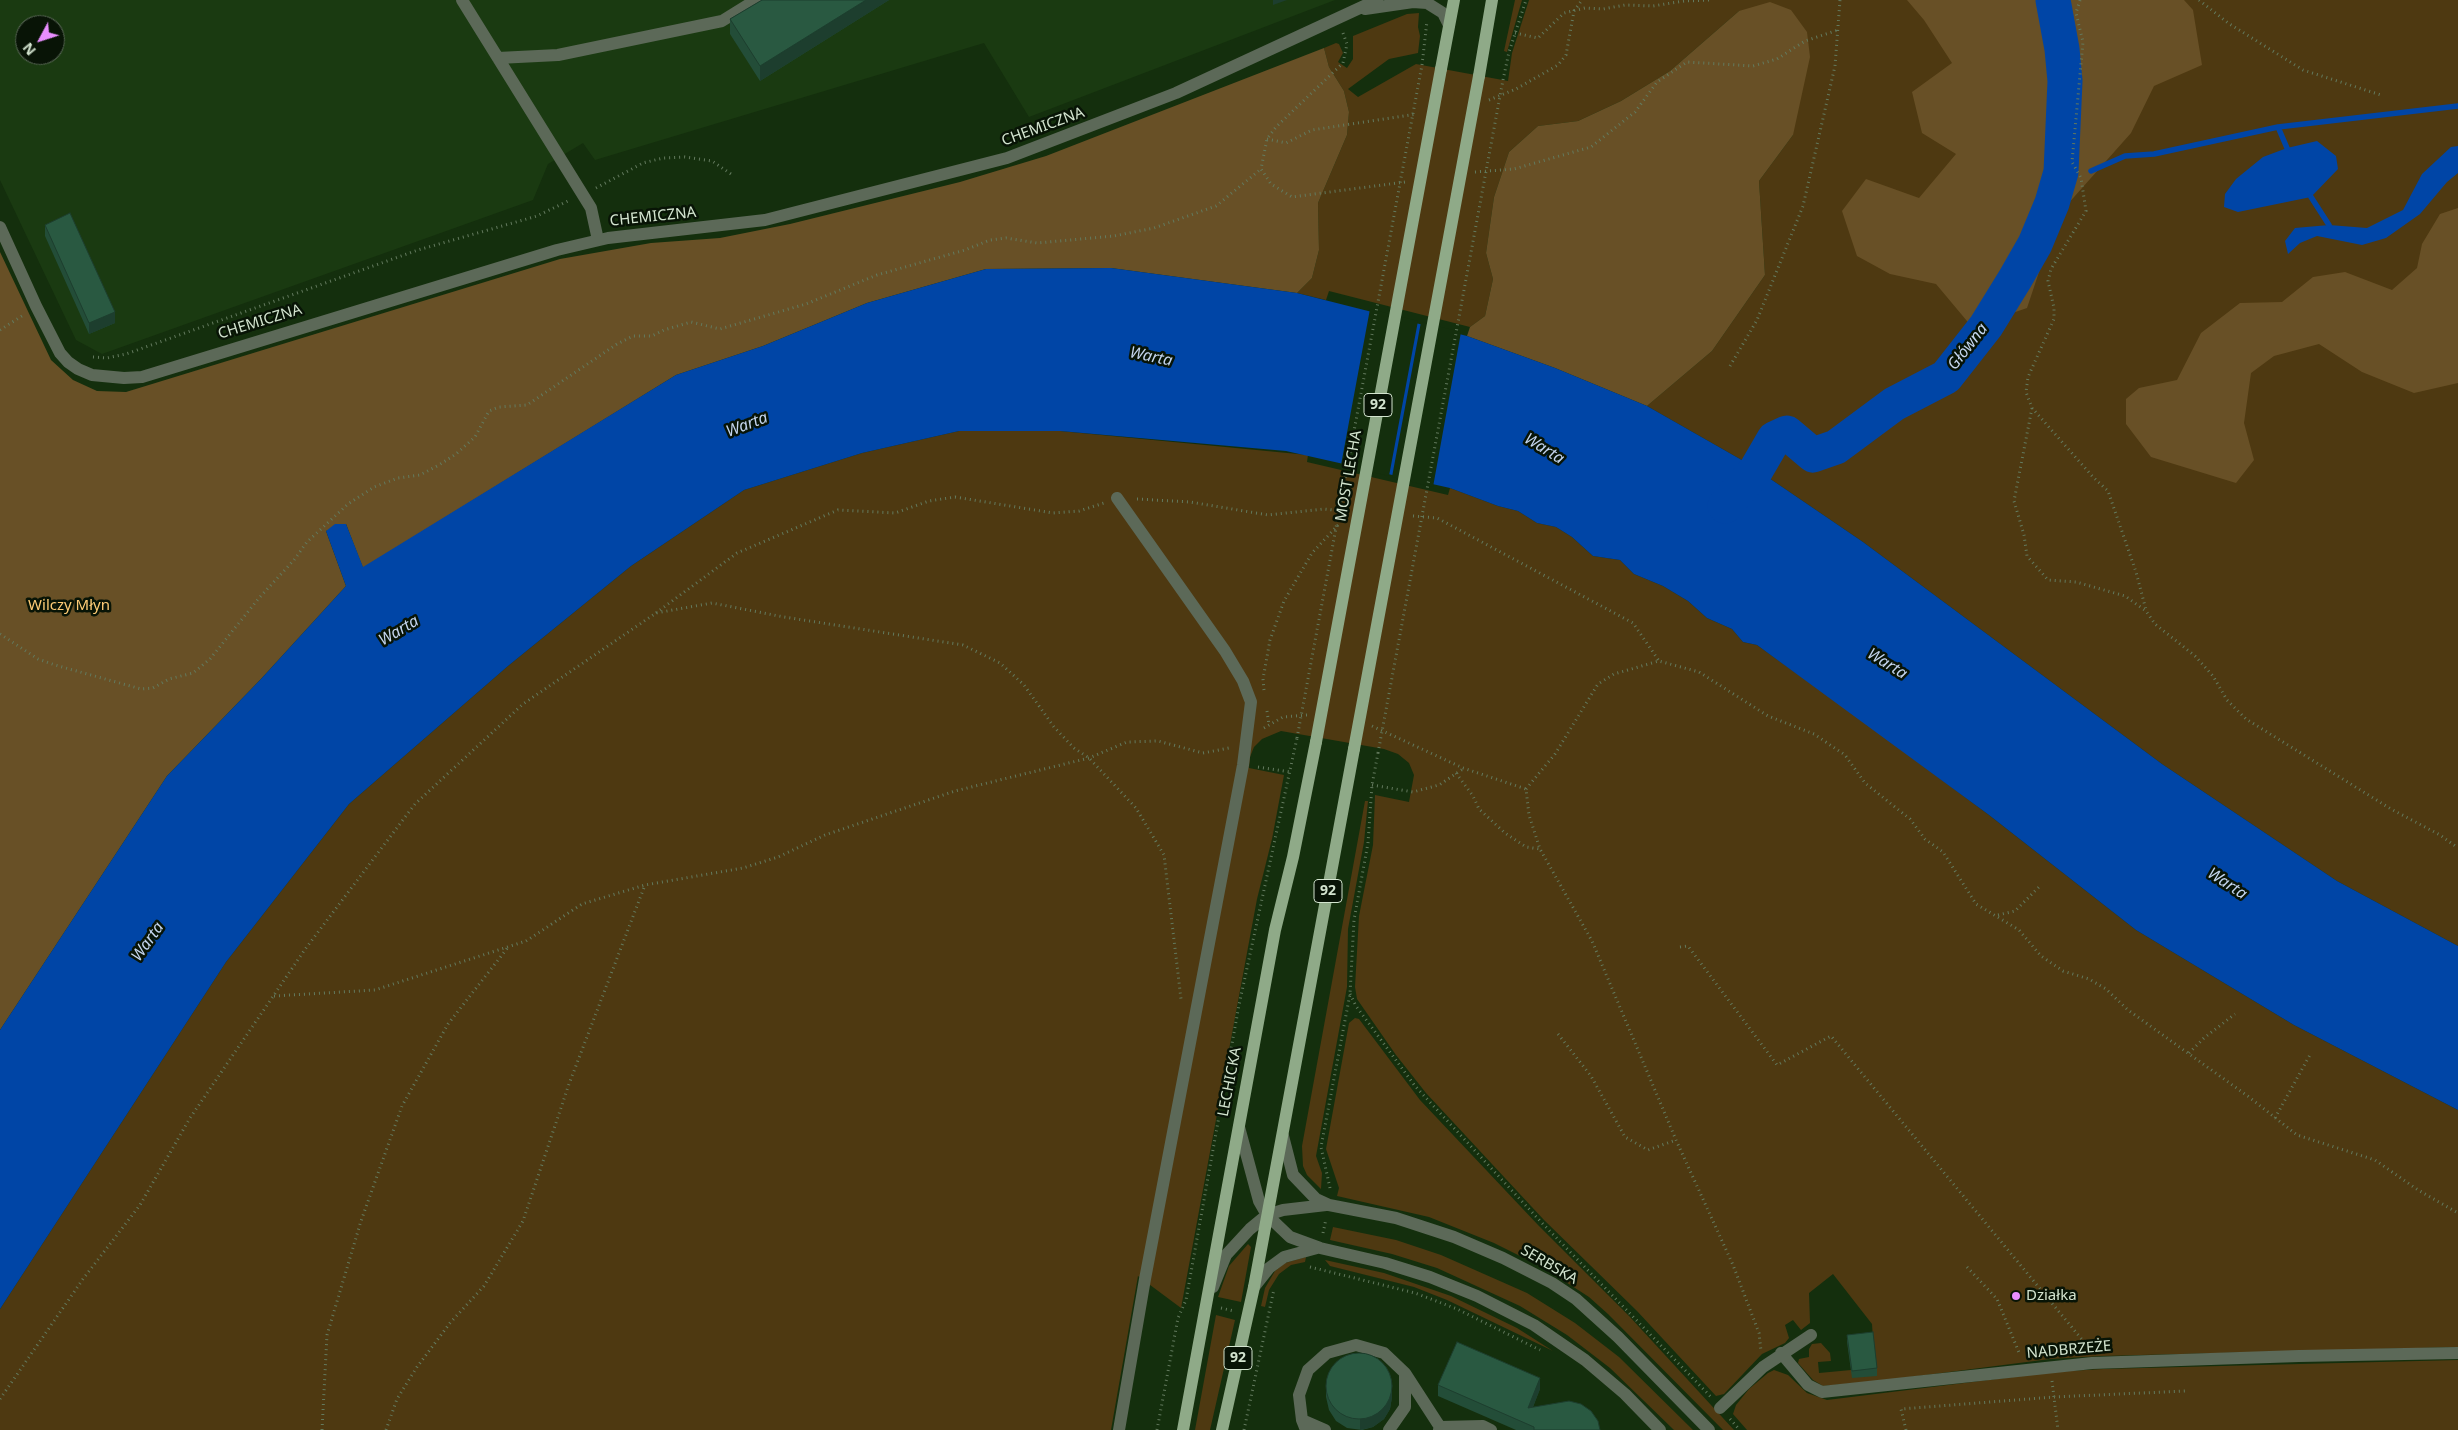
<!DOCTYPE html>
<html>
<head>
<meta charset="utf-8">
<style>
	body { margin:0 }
	#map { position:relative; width:2458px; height:1430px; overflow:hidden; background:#142f0d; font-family:"Noto Sans",sans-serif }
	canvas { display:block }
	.north { position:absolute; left:15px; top:15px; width:50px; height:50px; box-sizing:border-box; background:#081406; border:1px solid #596756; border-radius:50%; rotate:230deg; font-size:14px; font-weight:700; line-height:20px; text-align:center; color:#d3e4cf }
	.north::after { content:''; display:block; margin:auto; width:18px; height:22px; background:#e88eff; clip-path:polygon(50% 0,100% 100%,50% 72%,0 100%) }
</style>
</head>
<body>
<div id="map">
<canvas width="2458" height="1430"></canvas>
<div class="north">N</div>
</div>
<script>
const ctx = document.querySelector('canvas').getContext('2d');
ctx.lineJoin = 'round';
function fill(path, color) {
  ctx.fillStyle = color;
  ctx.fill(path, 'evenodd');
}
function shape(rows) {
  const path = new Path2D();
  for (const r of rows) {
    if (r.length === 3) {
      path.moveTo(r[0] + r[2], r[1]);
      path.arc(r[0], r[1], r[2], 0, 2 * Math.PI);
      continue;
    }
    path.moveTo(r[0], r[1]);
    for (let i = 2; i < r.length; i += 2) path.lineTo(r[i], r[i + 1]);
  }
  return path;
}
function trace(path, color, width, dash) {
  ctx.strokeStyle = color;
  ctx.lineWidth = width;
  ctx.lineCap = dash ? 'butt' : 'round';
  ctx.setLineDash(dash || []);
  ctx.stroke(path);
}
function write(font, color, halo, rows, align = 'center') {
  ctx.font = font + ' "Noto Sans",sans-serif';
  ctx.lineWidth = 5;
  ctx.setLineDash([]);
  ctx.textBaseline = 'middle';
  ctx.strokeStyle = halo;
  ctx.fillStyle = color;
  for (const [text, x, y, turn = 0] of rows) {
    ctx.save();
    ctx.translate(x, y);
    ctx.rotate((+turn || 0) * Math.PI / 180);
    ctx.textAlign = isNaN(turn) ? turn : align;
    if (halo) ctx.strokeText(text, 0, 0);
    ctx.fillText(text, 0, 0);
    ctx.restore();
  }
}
fill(shape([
	[0,0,1335,0,1029,117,984,43,595,160,583,143,548,164,533,200,102,354,76,340,0,180],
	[25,25,55,25,55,55,25,55]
]), '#1a3a11');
fill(shape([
	[1515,0,1522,0,1507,52,1504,51],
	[1529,0,2458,0,2458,946,2337,881,2162,764,1863,542,1747,463,1647,406,1712,351,1765,275,1759,181,1793,135,1739,11,1670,71,1621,101,1578,121,1538,126,1509,152,1494,197,1486,253,1493,279,1485,316,1470,327,1329,291,1326,300,1297,293,1312,278,1319,250,1318,203,1347,135,1349,112,1344,91,1329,67,1324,48,1336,43,1339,44,1343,53,1338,62,1347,68,1353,59,1353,36,1407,14,1419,13,1418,27,1420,36,1418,53,1389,59,1348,89,1358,97,1416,64,1508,81,1512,53],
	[959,431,1060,431,1308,455,1307,462,1448,495,1450,488,1498,506,1518,511,1537,523,1556,527,1572,537,1593,556,1620,560,1634,574,1663,586,1688,601,1707,618,1732,629,1743,642,1757,645,1864,722,1989,815,2136,930,2294,1025,2458,1110,2458,1347,2101,1356,2050,1359,1887,1380,1823,1386,1813,1380,1798,1363,1799,1359,1809,1357,1809,1349,1812,1344,1821,1343,1830,1353,1831,1361,1818,1362,1819,1373,1851,1370,1873,1339,1872,1324,1833,1274,1809,1293,1810,1323,1801,1330,1793,1320,1785,1325,1789,1338,1785,1343,1762,1354,1724,1394,1716,1396,1637,1311,1544,1220,1426,1093,1396,1055,1357,999,1355,987,1359,916,1373,845,1375,795,1409,802,1414,775,1409,763,1398,754,1384,749,1281,731,1262,739,1254,747,1250,757,1249,768,1284,775,1272,839,1257,899,1181,1308,1138,1276,1111,1430,0,1430,0,1309,226,962,349,804,508,666,631,566,744,490,862,453],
	[1365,801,1368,801,1364,842,1348,929,1347,987,1316,1156,1322,1173,1321,1189,1307,1175,1303,1166,1302,1146],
	[1355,1018,1359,1019,1420,1100,1538,1225,1630,1317,1734,1430,1723,1430,1608,1314,1589,1297,1544,1268,1494,1243,1429,1217,1337,1196,1339,1188,1326,1149,1349,1023],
	[1333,1227,1396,1240,1441,1255,1527,1293,1575,1323,1619,1357,1693,1430,1674,1430,1610,1368,1567,1335,1520,1306,1437,1268,1392,1254,1330,1240],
	[1248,1244,1251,1247,1241,1302,1218,1297,1229,1266],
	[1306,1257,1305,1262,1291,1265,1279,1274,1269,1290,1265,1307,1261,1306,1265,1288,1275,1271,1285,1263],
	[1325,1260,1384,1273,1451,1296,1517,1328,1553,1351,1447,1300,1414,1287,1330,1266],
	[1216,1315,1235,1320,1210,1430,1195,1430],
	[2458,1360,2458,1430,1747,1430,1733,1414,1736,1405,1749,1389,1768,1373,1774,1370,1788,1375,1807,1393,1827,1400,2053,1372,2103,1369]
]), '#4e3911');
fill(shape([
	[1907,0,2184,0,2193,10,2202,65,2154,86,2131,133,2058,215,2027,308,1972,327,1936,284,1890,274,1857,256,1842,211,1866,179,1919,198,1956,154,1922,133,1912,92,1952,63,1924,20],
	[1770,2,1791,10,1807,32,1810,57,1793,135,1759,181,1765,275,1712,351,1647,406,1555,368,1467,336,1470,327,1485,316,1493,279,1486,253,1494,197,1509,152,1538,126,1578,121,1621,101,1670,71,1739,11],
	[1324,48,1329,67,1344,91,1349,112,1347,135,1318,203,1319,250,1312,278,1297,293,1111,268,986,269,867,303,763,346,676,375,363,568,346,524,326,531,346,586,261,679,167,776,0,1030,0,252,51,360,73,380,97,391,126,392,560,259,651,243,720,238,790,224,960,182,1046,156],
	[2458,208,2458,383,2414,393,2362,372,2319,344,2274,356,2251,373,2244,423,2254,460,2236,483,2151,457,2126,424,2126,399,2139,388,2177,380,2201,333,2240,303,2282,302,2313,277,2345,272,2392,290,2417,268,2422,244,2440,214]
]), '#685026');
fill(shape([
	[2317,141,2336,156,2338,169,2311,197,2238,212,2224,207,2225,194,2236,179,2263,157,2287,148],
	[2458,146,2458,173,2447,182,2420,214,2386,238,2362,245,2317,236,2300,243,2288,254,2285,241,2295,228,2329,225,2367,228,2403,210,2422,174,2451,147],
	[1111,268,1297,293,1467,336,1555,368,1647,406,1747,463,1863,542,2162,764,2337,881,2458,946,2458,1110,2294,1025,2136,930,1989,815,1757,645,1743,642,1732,629,1707,618,1688,601,1663,586,1634,574,1620,560,1593,556,1572,537,1556,527,1537,523,1518,511,1498,506,1450,488,1286,451,1060,431,959,431,862,453,744,490,631,566,508,666,349,804,226,962,0,1309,0,1030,167,776,261,679,346,586,326,531,335,524,346,524,363,567,676,375,763,346,867,303,986,269]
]), '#0045a6');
fill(shape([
	[1370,309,1418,321,1389,476,1341,465],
	[1421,322,1461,332,1433,487,1392,477]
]), '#142f0d');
trace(shape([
	[2278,127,2287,148],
	[2091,171,2125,156,2154,154,2278,127,2458,106],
	[2311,197,2329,225]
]), '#0045a6', 5.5);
trace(shape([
	[1725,506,1756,470,1774,439,1787,433,1813,455,1836,447,1894,404,1946,377,1986,326,2015,279,2035,244,2052,203,2061,172,2065,81,2062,49,2053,0]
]), '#0045a6', 35);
trace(shape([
	[2080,0,2076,13,2083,42,2072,162,2081,178,2086,211,2051,269,2048,281,2054,308,2054,319,2028,377,2026,392,2032,408,2093,477,2108,491,2136,572,2146,610],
	[2199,0,2228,23,2303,70,2381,95],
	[1343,33,1347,44,1343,63,1276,127,1267,139,1261,169,1271,184,1292,197,1405,182],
	[1515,33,1538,38,1564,13,1585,8,1603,9,1625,5,1653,6,1684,1,1711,0],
	[1422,65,1427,21],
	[1503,80,1509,52,1526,0],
	[1489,100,1516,89,1558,65,1566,55,1574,11,1582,0],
	[1267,139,1286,143,1312,130,1417,114],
	[1475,172,1514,169,1591,147,1635,112,1657,82,1687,62,1753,66,1777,59,1805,41,1838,30],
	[596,188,643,163,663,158,685,157,712,161,731,174],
	[0,330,25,314],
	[93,357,107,358,126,354,418,250,537,216,570,200],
	[1730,366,1757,320,1803,206,1835,66,1840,0],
	[2032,408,2014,501,2024,535,2027,556,2048,580,2076,582,2125,596,2146,611,2155,624,2195,656,2213,676,2227,700,2246,719,2391,809,2440,835,2458,848],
	[1137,499,1190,502,1268,515,1324,509,1344,511],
	[1413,516,1437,518,1633,623,1659,661],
	[656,613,737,553,838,510,895,513,929,501,955,497,1053,513,1079,511,1104,503],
	[0,634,38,659,55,665,141,689,153,688,169,679,193,673,210,659,259,598,294,560,307,542,348,504,374,487,398,478,420,475,439,465,456,454,475,437,489,411,499,407,527,405,617,344,633,336,652,336,664,330,691,322,720,329,806,304,877,275,965,250,990,240,1006,238,1037,243,1114,236,1154,228,1216,206,1261,169],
	[1264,690,1263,679,1270,640,1284,601,1312,553,1340,523],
	[1267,711,1269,725],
	[1372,726,1463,768,1526,789,1529,815,1540,849,1592,941,1676,1140,1733,1265,1759,1333,1761,1351],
	[1264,728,1283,717,1307,715],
	[1258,767,1291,772],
	[1456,773,1473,796,1479,809,1505,833,1526,847,1540,849],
	[1372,785,1413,792,1439,785,1463,769],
	[1526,789,1555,754,1598,684,1614,674,1659,661,1699,672,1768,716,1814,734,1845,755,1865,783,1910,819,1925,839,1943,852,1976,904,2019,930,2041,956,2063,971,2089,979,2106,989,2128,1010,2249,1097,2297,1135,2375,1160,2418,1190,2458,1213],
	[1998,915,2015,911,2039,887],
	[1680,947,1688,946,1777,1065,1831,1036,2089,1348],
	[1350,994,1356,1006,1415,1086,1542,1223,1711,1397],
	[274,996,375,990,526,941,582,904,645,885,743,868,778,857,825,835,955,791,1089,758,1127,742,1158,741,1203,753,1229,748],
	[1558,1034,1591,1076,1625,1137,1648,1150,1676,1140],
	[2189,1053,2204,1038,2235,1014],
	[2275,1118,2311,1053],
	[1330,1188,1321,1147,1350,994,1354,920,1368,843,1372,785,1378,753],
	[1323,1233,1326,1219],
	[1310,1267,1415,1293,1457,1309,1540,1350],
	[1967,1267,1997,1299,2020,1355],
	[1221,1308,1234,1311],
	[2052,1381,2058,1430],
	[0,1399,83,1279,140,1205,190,1118,306,948,415,804,523,704,656,613,712,603,784,617,963,645,1000,663,1024,685,1054,727,1074,748,1089,758,1136,808,1164,855,1181,999],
	[1730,1419,1740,1430],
	[322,1430,327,1335,361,1221,402,1106,448,1024,509,946],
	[386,1430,397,1399,417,1367,450,1323,484,1286,523,1221,569,1084,645,885],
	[1157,1430,1178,1318,1186,1300,1239,1005,1297,738],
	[1244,1430,1274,1289],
	[1906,1430,1901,1409,2054,1397,2186,1391]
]), '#637a5e', 3, [1, 4]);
trace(shape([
	[462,0,591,208,598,240],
	[1365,9,1413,2,1427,3,1443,13,1449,25],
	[498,58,558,55,722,21,756,0],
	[0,227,36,306,60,353,68,362,78,369,92,375,124,378,142,377,557,250,608,238,765,220,1007,158,1176,93,1377,0],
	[1117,498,1225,651,1243,681,1251,702,1243,765,1145,1279,1119,1430],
	[1239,1127,1259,1201,1267,1215,1290,1237,1320,1248,1385,1263,1430,1277,1477,1296,1534,1325,1585,1360,1625,1394,1660,1430],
	[1283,1136,1293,1175,1316,1199,1329,1205,1396,1218,1454,1237,1503,1258,1552,1283,1576,1299,1618,1337,1709,1430],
	[1213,1287,1226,1255,1250,1229,1267,1215,1283,1210,1326,1205],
	[1254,1287,1269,1268,1284,1257,1317,1248],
	[1781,1353,1808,1385,1822,1392,2092,1363,2299,1356,2458,1353],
	[1405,1373,1440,1427,1439,1430],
	[1720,1408,1763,1367,1811,1335],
	[1302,1420,1325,1430],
	[1440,1427,1483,1426,1491,1430],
	[1306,1430,1302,1420,1299,1395,1308,1370,1327,1353,1356,1345,1384,1353,1405,1373,1405,1407,1389,1430]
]), '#5c6958', 12);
trace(shape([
	[1441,69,1454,0],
	[1479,76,1492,0],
	[1183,1430,1275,930,1293,857,1316,742],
	[1222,1430,1254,1287,1354,749]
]), '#8faa88', 12);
trace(shape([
	[1297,738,1422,65],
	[1378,753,1503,80]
]), '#637a5e', 3, [1, 4]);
trace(shape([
	[1316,742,1441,69],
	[1354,749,1479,76]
]), '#8faa88', 12);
fill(shape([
	[762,0,889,0,760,81,730,34,730,19],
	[45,225,115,323,89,334,45,236],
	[1847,1335,1877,1368,1877,1376,1852,1378,1847,1342],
	[1438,1385,1540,1389,1533,1407,1600,1430,1516,1430,1438,1396],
	[1326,1386,1392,1397,1390,1409,1384,1419,1373,1427,1362,1430,1347,1428,1336,1421,1329,1410,1326,1397]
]), '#234d38');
fill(shape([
	[866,0,889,0,760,81,760,66],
	[1273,0,1287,0,1273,5],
	[115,312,115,323,89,334,89,323],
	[1540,1378,1540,1389,1528,1419,1528,1408],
	[1392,1386,1392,1397,1390,1409,1384,1419,1373,1427,1360,1430,1360,1419]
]), '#1d3e2e');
const building = shape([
	[762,0,866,0,760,66,730,19,762,0],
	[70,213,115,312,89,323,45,225,70,213],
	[1873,1332,1877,1368,1852,1371,1847,1335,1873,1332],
	[1457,1342,1540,1378,1528,1408,1569,1401,1581,1404,1591,1411,1598,1421,1600,1430,1534,1430,1534,1427,1438,1385,1457,1342],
	[1359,1386,33]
]);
fill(building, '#295941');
trace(building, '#1d3e2e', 1);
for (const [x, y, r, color] of [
	[2016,1296,5,"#e88eff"]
]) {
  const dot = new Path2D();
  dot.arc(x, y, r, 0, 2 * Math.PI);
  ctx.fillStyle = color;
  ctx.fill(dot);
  trace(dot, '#081406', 2);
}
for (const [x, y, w] of [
	[1378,405,28],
	[1328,891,28],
	[1238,1358,28]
]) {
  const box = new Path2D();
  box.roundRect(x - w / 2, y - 11.5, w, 23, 4);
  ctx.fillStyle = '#081406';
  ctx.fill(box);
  trace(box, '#d3e4cf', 1);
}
write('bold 14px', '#d3e4cf', null, [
	["92",1378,405],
	["92",1328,891],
	["92",1238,1358]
]);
write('15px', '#d3e4cf', '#081406', [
	["CHEMICZNA",1043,127,-20],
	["CHEMICZNA",653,217,-6],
	["CHEMICZNA",260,322,-17],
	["MOST LECHA",1349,476,-80],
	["LECHICKA",1230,1082,-79],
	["SERBSKA",1549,1265,30],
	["NADBRZEŻE",2069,1350,-5]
]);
write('15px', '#fecc76', '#081406', [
	["Wilczy Młyn",69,606]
]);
write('15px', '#d3e4cf', '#081406', [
	["Działka",2026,1296]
], 'left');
write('italic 16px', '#c4d5ee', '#081406', [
	["Główna",1968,347,-52],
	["Warta",1151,357,12],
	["Warta",747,425,-21],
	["Warta",1544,449,32],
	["Warta",399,631,-31],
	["Warta",1887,664,32],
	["Warta",2227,884,33],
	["Warta",148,942,-55]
]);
</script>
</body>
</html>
